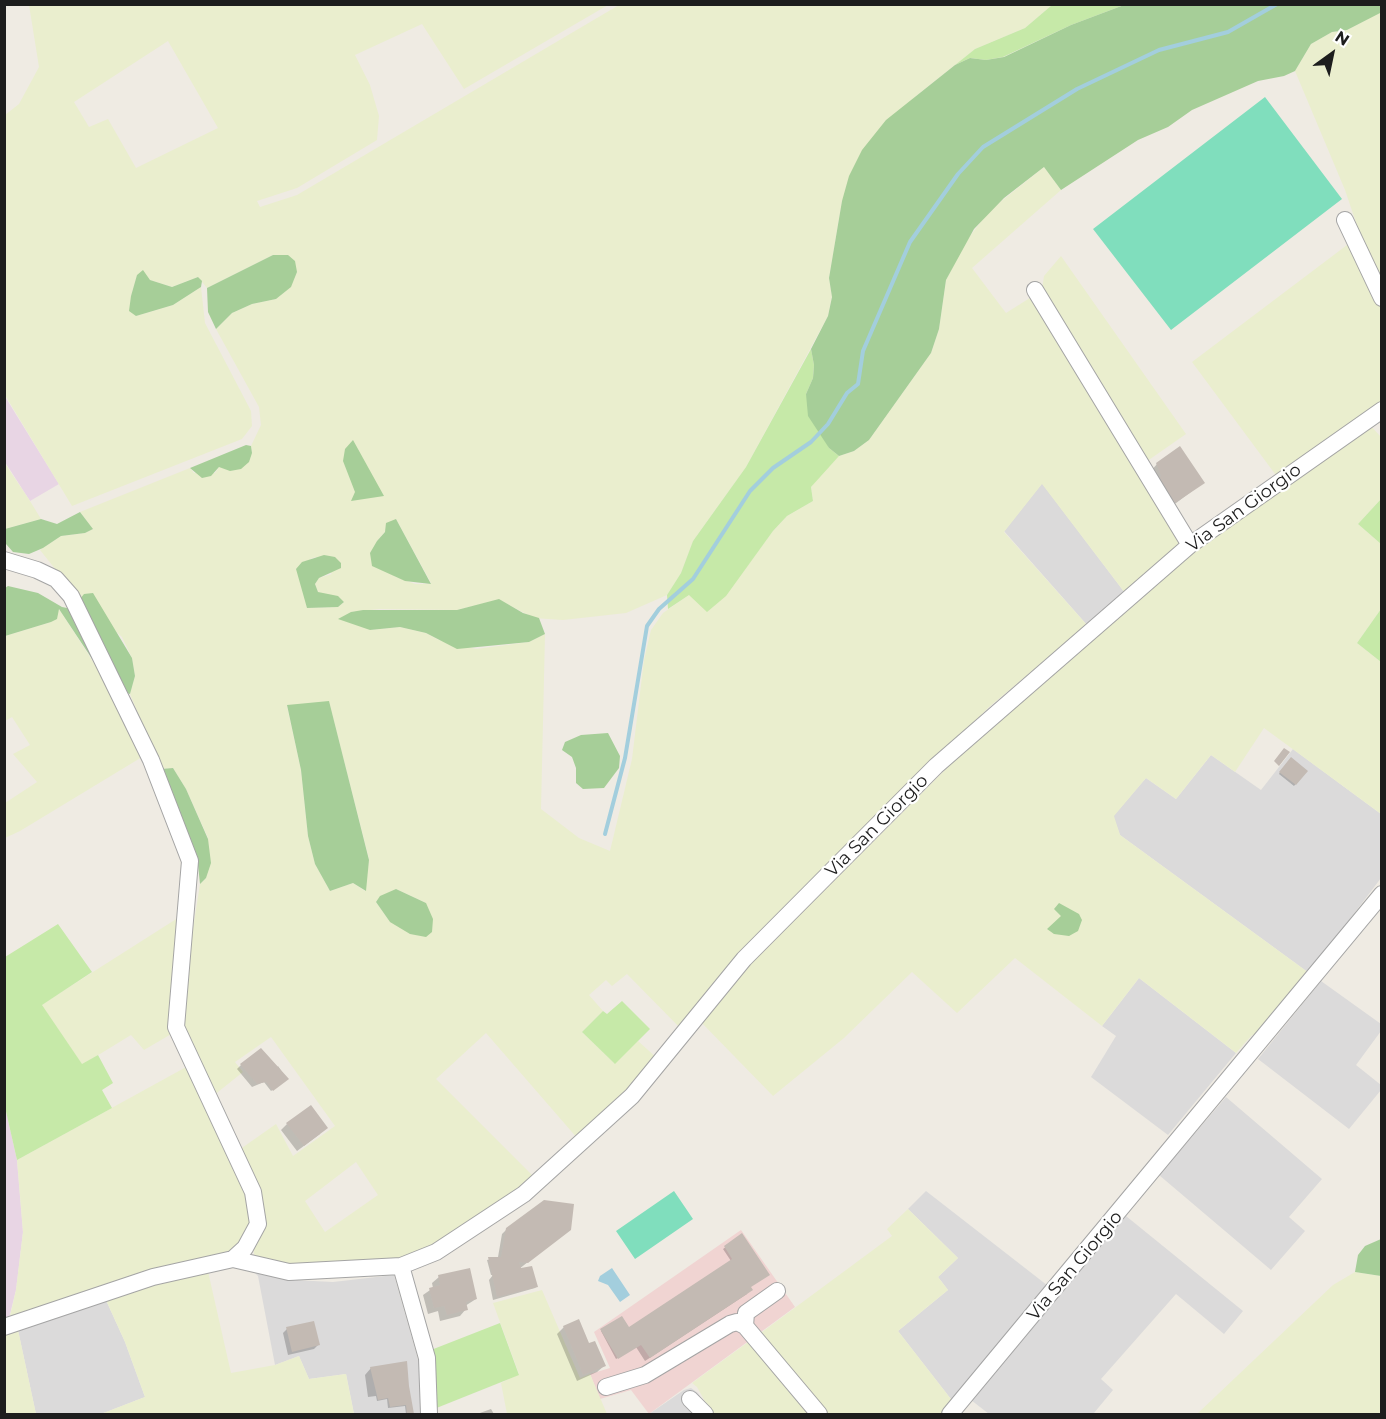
<!DOCTYPE html>
<html>
<head>
<meta charset="utf-8">
<style>
	body { margin:0 }
	#map { position:relative; width:1386px; height:1419px; overflow:hidden; background:#efebe3; font-family:Montserrat,sans-serif }
	canvas { display:block }
	.frame { position:absolute; inset:0; border:6px solid #1d1d1d; pointer-events:none }
	.north { position:absolute; left:1302px; top:24px; width:60px; height:60px; -webkit-text-stroke:4px #fff; paint-order:stroke; rotate:33deg; font-size:16px; font-weight:700; line-height:24px; text-align:center; color:#1d1d1d }
	.north::after { content:''; display:block; margin:auto; width:21px; height:27px; background:#1d1d1d; clip-path:polygon(50% 0,100% 100%,50% 72%,0 100%) }
</style>
</head>
<body>
<div id="map">
<canvas width="1386" height="1419"></canvas>
<div class="frame"></div>
<div class="north">N</div>
</div>
<script>
const ctx = document.querySelector('canvas').getContext('2d');
ctx.lineJoin = 'round';
function fill(path, color) {
  ctx.fillStyle = color;
  ctx.fill(path, 'evenodd');
}
function shape(rows) {
  const path = new Path2D();
  for (const r of rows) {
    path.moveTo(r[0], r[1]);
    for (let i = 2; i < r.length; i += 2) path.lineTo(r[i], r[i + 1]);
  }
  return path;
}
function trace(path, color, width, dash) {
  ctx.strokeStyle = color;
  ctx.lineWidth = width;
  ctx.lineCap = dash ? 'butt' : 'round';
  ctx.setLineDash(dash || []);
  ctx.stroke(path);
}
function write(font, color, halo, rows, align = 'center') {
  ctx.font = font + ' Montserrat,sans-serif';
  ctx.lineWidth = 4.5;
  ctx.setLineDash([]);
  ctx.textBaseline = 'middle';
  ctx.strokeStyle = halo;
  ctx.fillStyle = color;
  for (const [text, x, y, turn = 0] of rows) {
    ctx.save();
    ctx.translate(x, y);
    ctx.rotate((+turn || 0) * Math.PI / 180);
    ctx.textAlign = isNaN(turn) ? turn : align;
    if (halo) ctx.strokeText(text, 0, 0);
    ctx.fillText(text, 0, 0);
    ctx.restore();
  }
}
fill(shape([
	[1042,483,1125,593,1087,625,1004,531],
	[1293,749,1381,814,1381,878,1309,973,1120,835,1113,816,1146,778,1176,799,1211,755,1261,790],
	[1139,978,1236,1053,1168,1135,1091,1077,1116,1036,1102,1026],
	[1321,981,1381,1024,1381,1031,1356,1065,1381,1085,1381,1090,1349,1129,1258,1059],
	[1226,1097,1322,1179,1289,1217,1305,1231,1271,1270,1159,1175],
	[926,1191,1052,1289,954,1403,898,1331,948,1290,938,1277,958,1258,908,1209],
	[1126,1216,1243,1311,1224,1334,1176,1294,1101,1379,1113,1390,1094,1413,1095,1414,989,1414,971,1400],
	[255,1273,293,1280,333,1282,394,1275,419,1363,424,1414,354,1414,346,1374,309,1379,299,1356,275,1365,258,1276],
	[105,1298,125,1342,145,1397,101,1414,36,1414,18,1330],
	[691,1388,698,1393,712,1414,649,1414,684,1390]
]), '#dbdada');
fill(shape([
	[741,1230,795,1307,649,1414,631,1390,600,1399,590,1374,610,1368,594,1332]
]), '#f0d4d2');
fill(shape([
	[4,395,59,484,30,501,5,462],
	[5,1107,17,1160,23,1232,16,1290,5,1334]
]), '#e8d5e4');
fill(shape([
	[29,5,608,5,464,89,422,24,355,55,370,85,379,116,377,140,297,188,257,201,260,207,297,195,619,5,1052,5,1025,28,975,49,916,96,842,201,829,278,832,296,828,316,746,467,693,541,681,573,667,595,626,613,563,620,534,618,499,600,457,610,379,609,351,612,370,630,400,627,426,633,439,640,476,649,529,642,545,634,541,809,579,838,610,851,632,759,644,660,651,630,663,613,689,595,741,574,773,531,787,516,813,501,811,487,818,476,839,456,854,451,869,440,931,353,939,329,946,280,964,244,989,211,1044,167,1061,190,972,268,1006,313,1033,296,1183,546,1125,593,1042,484,1004,532,1087,625,989,707,896,801,682,1030,627,974,612,986,606,980,589,995,603,1011,582,1032,614,1063,638,1041,658,1059,578,1139,486,1033,436,1079,536,1179,451,1238,400,1259,320,1267,255,1260,239,1150,276,1124,293,1156,335,1126,271,1037,235,1062,243,1072,213,1096,182,1029,188,960,200,884,206,878,208,838,186,789,173,768,161,769,130,694,135,676,132,658,122,637,80,600,40,550,61,536,85,533,93,529,80,512,190,468,194,473,215,473,219,467,252,453,251,446,261,425,259,407,216,329,232,313,252,304,276,299,290,287,297,272,273,255,207,288,198,277,172,287,137,276,131,296,136,316,173,305,201,287,205,323,251,411,252,426,242,439,72,506,5,395,5,115,19,104,39,67],
	[168,41,218,128,136,168,108,119,89,127,74,102],
	[396,519,431,583,430,584,415,584,394,576,377,541],
	[316,557,332,574,319,578,315,584,318,592,344,602,338,607,307,608,310,559],
	[329,702,369,859,365,891,353,883,330,891,315,864,308,836,301,770,287,706],
	[396,889,426,903,390,922,376,902],
	[356,1162,378,1195,325,1232,305,1201],
	[1381,12,1381,283,1365,249,1345,190,1295,71,1311,44,1332,32,1347,30],
	[1351,242,1381,308,1381,404,1278,478,1192,362],
	[1061,256,1186,434,1143,464,1041,296,1044,276],
	[1369,424,1381,437,1381,499,1358,524,1381,544,1381,609,1357,643,1381,662,1381,814,1264,728,1235,772,1211,755,1176,799,1146,778,1114,816,1120,835,1309,973,1256,1037,1252,1035,1236,1053,1139,978,1102,1026,1015,958,957,1013,912,972,844,1038,773,1096,698,1019,722,993,1000,715,1186,555],
	[4,462,30,501,41,519,5,529],
	[59,609,108,685,147,754,20,831,5,838,5,803,37,782,13,754,30,745,12,717,5,721,5,636,51,622],
	[181,916,173,1033,144,1050,131,1035,82,1065,41,1005],
	[188,1066,250,1190,251,1232,232,1250,10,1316,16,1290,23,1232,17,1160],
	[908,1209,958,1258,938,1277,948,1290,898,1331,954,1403,945,1414,827,1414,758,1335,892,1236,887,1229],
	[207,1267,231,1373,275,1365,299,1356,309,1379,346,1374,354,1414,101,1414,145,1397,125,1342,105,1298],
	[1355,1272,1381,1276,1381,1414,1197,1414,1333,1285],
	[542,1290,580,1378,590,1374,607,1414,507,1414,501,1383,519,1374,493,1303],
	[18,1330,36,1414,5,1414,5,1335],
	[751,1340,813,1414,712,1414,697,1387,692,1383]
]), '#eaeece');
fill(shape([
	[1052,5,1124,5,1071,25,1003,57,986,60,970,58,955,65,975,49,1025,28],
	[811,349,814,365,813,378,806,394,829,448,839,456,811,487,813,501,787,516,773,531,726,596,707,612,689,595,668,609,667,595,681,573,693,541,746,467],
	[1381,499,1381,544,1358,524],
	[1381,609,1381,662,1357,643],
	[58,924,92,972,42,1005,82,1064,98,1055,113,1083,102,1090,112,1108,17,1160,5,1107,5,957],
	[622,1001,650,1029,615,1064,582,1032,603,1011,607,1014],
	[500,1323,519,1375,434,1409,431,1350]
]), '#c6e9a8');
fill(shape([
	[1124,5,1381,4,1382,12,1347,30,1332,32,1311,44,1295,71,1284,76,1258,81,1192,110,1168,127,1138,140,1061,190,1044,167,1004,198,974,229,946,280,939,329,931,353,869,440,854,451,839,456,829,448,808,416,806,394,813,378,814,365,811,349,828,316,832,297,829,278,842,201,849,176,862,150,886,120,955,65,970,58,986,60,1004,57,1071,25],
	[273,255,288,255,295,261,297,272,291,287,276,299,252,304,232,313,216,329,208,312,207,288],
	[143,270,150,280,172,287,198,277,202,281,201,287,173,305,136,316,129,311,131,296,137,275],
	[353,440,384,496,351,501,355,492,343,461,345,449],
	[246,445,251,446,252,453,249,462,241,469,230,471,219,467,211,476,202,478,190,468],
	[80,512,93,529,85,533,61,536,43,548,29,554,13,552,6,544,5,529,41,519,57,524],
	[396,519,431,584,405,581,372,566,370,553,377,541,385,532,386,523],
	[324,555,335,557,341,563,341,568,319,578,315,584,318,592,338,596,344,602,338,607,307,608,296,569,302,562],
	[8,586,38,593,62,607,72,609,84,594,93,593,132,658,135,676,130,694,112,689,59,609,57,619,51,622,5,636,5,588],
	[499,599,523,613,539,618,545,634,529,642,457,649,426,633,400,627,370,630,338,619,351,612,363,610,457,610],
	[329,701,369,860,366,891,353,883,330,891,315,864,308,836,301,770,287,705],
	[608,733,620,756,619,768,604,788,583,789,576,783,576,768,572,757,562,750,565,742,581,735],
	[173,768,186,789,208,839,211,863,206,878,200,884,198,865,161,769],
	[396,889,426,903,433,919,432,932,426,937,410,934,390,922,376,902,380,896],
	[1059,903,1079,914,1082,920,1078,931,1069,936,1054,934,1047,929,1061,916,1054,909],
	[1381,1239,1381,1276,1355,1272,1358,1255,1365,1246]
]), '#a6ce98');
fill(shape([
	[1265,97,1342,199,1171,330,1093,229],
	[674,1191,693,1219,635,1259,616,1231]
]), '#80debd');
fill(shape([
	[612,1268,630,1295,620,1302,608,1285,598,1281,600,1276]
]), '#a3cedd');
fill(shape([
	[1157,464,1203,483,1168,509,1151,471],
	[1306,771,1294,786,1279,774,1280,772],
	[241,1065,276,1069,278,1066,287,1079,271,1091,264,1082,252,1087,237,1069],
	[287,1124,320,1134,297,1151,281,1130],
	[507,1229,565,1233,519,1269,536,1287,535,1288,493,1300,489,1280,493,1275,491,1275,487,1260,498,1257,502,1234],
	[742,1235,749,1287,747,1294,645,1361,636,1347,616,1359,601,1331,629,1329,731,1261,723,1249],
	[439,1277,476,1299,465,1306,466,1309,460,1316,440,1321,438,1311,428,1314,423,1295,433,1288,432,1283],
	[564,1327,588,1345,604,1366,597,1372,577,1381,557,1334],
	[287,1329,318,1345,314,1349,288,1355,283,1333],
	[406,1363,408,1387,412,1414,406,1414,405,1406,388,1408,387,1399,377,1401,376,1396,368,1397,365,1375,371,1368],
	[491,1409,494,1414,477,1414]
]), '#0003');
trace(shape([
	[605,834,625,758,647,626,659,609,693,579,750,491,773,468,811,442,828,424,847,393,858,384,863,351,910,242,958,174,983,147,1077,89,1159,50,1228,32,1277,4]
]), '#a3cedd', 4);
fill(shape([
	[1180,446,1205,483,1175,503,1157,480,1161,476,1156,463],
	[1284,748,1290,752,1279,766,1274,761],
	[1291,757,1308,771,1296,785,1279,772],
	[261,1048,289,1079,273,1091,266,1082,257,1084,240,1064],
	[311,1105,328,1128,304,1146,286,1123],
	[544,1200,574,1204,571,1230,528,1263,519,1262,521,1268,532,1266,538,1287,497,1297,488,1257,501,1257,506,1228],
	[742,1233,770,1275,751,1287,753,1290,650,1358,641,1345,618,1359,600,1329,622,1316,629,1327,732,1259,724,1246],
	[470,1268,477,1299,466,1302,468,1310,447,1315,444,1306,434,1308,429,1288,440,1285,438,1275],
	[579,1319,589,1343,595,1341,606,1366,583,1375,563,1326],
	[314,1321,320,1345,292,1352,286,1327],
	[407,1361,409,1386,414,1414,407,1414,406,1405,390,1407,388,1398,378,1400,370,1367]
]), '#c3bab3');
const minor = shape([
	[1345,220,1382,298],
	[1035,290,1190,545],
	[4,560,37,570,56,579,71,596,151,760,190,861,176,1027,253,1192,258,1224,245,1248,233,1259,153,1277,4,1327],
	[233,1259,289,1272,401,1266,436,1252,524,1194,632,1096,744,959,936,766,1190,545,1382,410],
	[401,1266,427,1358,429,1414],
	[745,1326,746,1313,777,1291],
	[606,1387,645,1375,730,1324,737,1322,745,1326,819,1414],
	[690,1399,705,1414],
	[950,1414,1382,894]
]);
trace(minor, '#a4a4a4', 18);
trace(minor, '#fff', 16);
write('18px', '#1d1d1d', '#fff', [
	["Via San Giorgio",1244,508,-36],
	["Via San Giorgio",877,826,-45],
	["Via San Giorgio",1075,1266,-50]
]);
</script>
</body>
</html>
